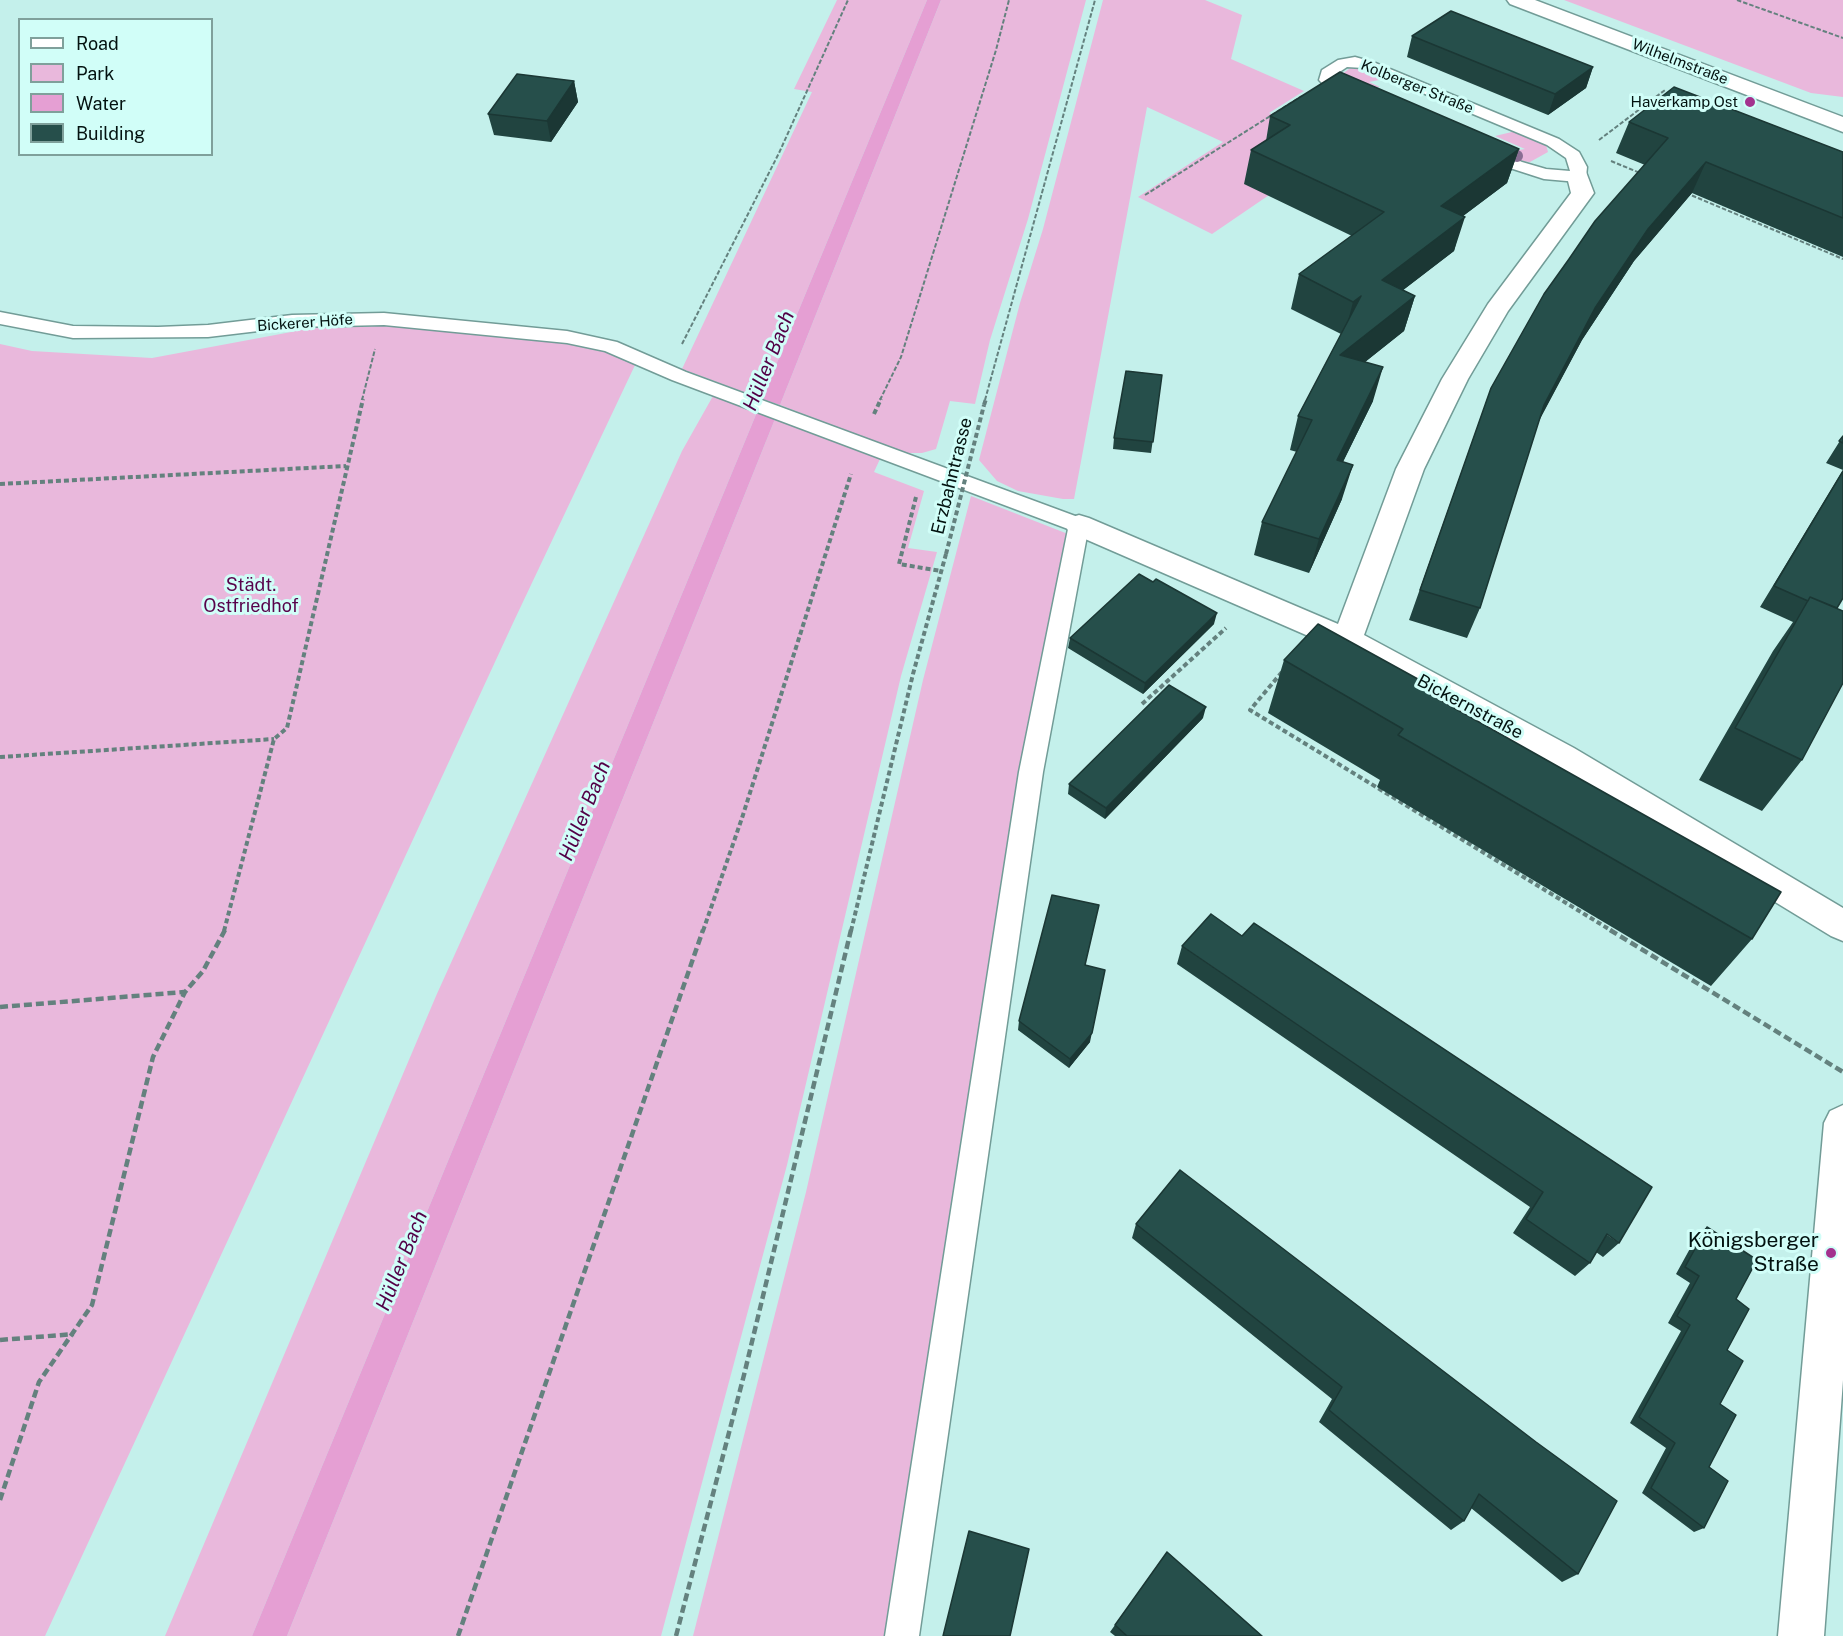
<!DOCTYPE html>
<html>
<head>
<meta charset="utf-8">
<style>
	body { margin:0 }
	#map { position:relative; width:1843px; height:1636px; overflow:hidden; background:#c4f0eb; font-family:"Public Sans",sans-serif }
	canvas { display:block }
	.legend { position:absolute; left:18px; top:18px; width:195px; height:138px; box-sizing:border-box; background:#d1fef8; border:2px solid #7fa09b; margin:0; padding:8px 10px; list-style:none; font-size:18px; color:#031210 }
	.legend li { display:flex; align-items:center; gap:12px; height:30px }
	.legend b { width:30px; border:2px solid #7fa09b }
</style>
</head>
<body>
<div id="map">
<canvas width="1843" height="1636"></canvas>
<ul class="legend">
<li><b style="height:8px;background:#fff"></b>Road</li>
<li><b style="height:16px;background:#e9b8dc"></b>Park</li>
<li><b style="height:16px;background:#e59fd3"></b>Water</li>
<li><b style="height:16px;background:#264f4b"></b>Building</li>
</ul>
</div>
<script>
const ctx = document.querySelector('canvas').getContext('2d');
ctx.lineJoin = 'round';
function fill(path, color) {
  ctx.fillStyle = color;
  ctx.fill(path, 'evenodd');
}
function shape(rows) {
  const path = new Path2D();
  for (const r of rows) {
    path.moveTo(r[0], r[1]);
    for (let i = 2; i < r.length; i += 2) path.lineTo(r[i], r[i + 1]);
  }
  return path;
}
function trace(path, color, width, dash) {
  ctx.strokeStyle = color;
  ctx.lineWidth = width;
  ctx.lineCap = dash ? 'butt' : 'round';
  ctx.setLineDash(dash || []);
  ctx.stroke(path);
}
function write(font, color, halo, rows, align = 'center') {
  ctx.font = font + ' "Public Sans",sans-serif';
  ctx.lineWidth = 6;
  ctx.setLineDash([]);
  ctx.textBaseline = 'middle';
  ctx.strokeStyle = halo;
  ctx.fillStyle = color;
  for (const [text, x, y, turn = 0] of rows) {
    ctx.save();
    ctx.translate(x, y);
    ctx.rotate((+turn || 0) * Math.PI / 180);
    ctx.textAlign = isNaN(turn) ? turn : align;
    if (halo) ctx.strokeText(text, 0, 0);
    ctx.fillText(text, 0, 0);
    ctx.restore();
  }
}
fill(shape([
	[837,0,927,0,762,399,682,369,812,92,794,89],
	[941,0,1086,0,1028,219,990,340,975,404,950,401,936,449,922,453,904,453,780,405],
	[1103,0,1205,0,1242,15,1231,59,1304,91,1269,113,1341,146,1212,234,1138,197,1223,142,1147,107,1074,499,1063,499,1018,491,997,481,979,460,1020,303,1043,229],
	[1564,0,1843,0,1843,97,1811,93],
	[1352,67,1367,69,1389,78,1369,82,1380,87,1354,90,1339,76],
	[1516,131,1546,145,1548,152,1530,162,1519,161,1502,153,1525,149,1495,136],
	[334,324,333,328,400,325,557,342,605,352,636,363,513,623,45,1636,0,1636,0,344,32,351,152,358],
	[713,396,757,412,252,1636,165,1636,436,996,682,451],
	[775,419,880,459,874,472,924,491,908,548,937,552,901,676,787,1165,661,1636,287,1636],
	[971,496,1068,534,890,1636,693,1636,806,1192,923,680]
]), '#e9b8dc');
fill(shape([
	[927,0,941,0,780,405,762,399],
	[757,412,775,419,287,1636,252,1636]
]), '#e59fd3');
const service = shape([
	[1355,57,1373,62,1559,139,1579,152,1587,167,1586,177,1578,182,1544,179,1510,168,1322,83,1319,80,1322,70,1338,60,1355,57],
	[1347,67,1363,68,1547,145,1566,158,1570,171,1546,169,1522,162,1335,78,1335,75,1347,67],
	[0,312,73,326,158,327,208,325,292,315,384,313,567,331,617,342,686,372,1086,520,1089,525,1043,772,919,1636,885,1636,1019,772,1068,529,672,380,605,351,567,343,384,325,292,327,208,337,73,338,0,324,0,312]
]);
const minor = shape([
	[1578,170,1586,172,1594,193,1508,311,1468,379,1424,469,1364,635,1574,748,1843,908,1843,941,1831,936,1552,766,1336,648,1069,532,1065,525,1069,518,1079,515,1089,518,1338,624,1396,469,1442,379,1488,304,1571,193,1567,177,1570,172,1578,170],
	[1843,1105,1843,1380,1824,1636,1778,1636,1824,1123,1830,1111,1843,1105]
]);
const tertiary = shape([
	[1507,0,1535,0,1843,117,1843,132,1510,4,1507,0]
]);
trace(service, '#729c97', 3);
trace(minor, '#729c97', 3);
trace(tertiary, '#729c97', 3);
trace(shape([
	[1737,0,1843,38],
	[1599,140,1665,90],
	[1611,161,1640,173],
	[1686,193,1843,259],
	[1145,195,1302,96],
	[682,344,779,153,848,0],
	[362,400,375,349],
	[880,400,901,357,996,50,1009,0],
	[985,400,1095,0]
]), '#64817e', 2, [4.5, 2]);
trace(shape([
	[984,405,986,399],
	[874,414,881,399],
	[0,484,346,466],
	[916,497,899,564,941,571],
	[1282,672,1250,710,1612,931],
	[1142,704,1226,628],
	[0,757,274,739],
	[224,931,274,739,287,728,363,399],
	[703,931,742,818,851,474],
	[851,931,913,674,946,554]
]), '#64817e', 4, [5, 3]);
trace(shape([
	[1610,930,1843,1072],
	[0,1007,184,992],
	[0,1340,74,1334],
	[0,1500,39,1382,92,1305,153,1057,185,992,203,971,225,930],
	[458,1636,703,930],
	[676,1636,744,1375,851,930]
]), '#64817e', 4.5, [8, 4]);
fill(service, '#fff');
fill(minor, '#fff');
fill(tertiary, '#fff');
trace(shape([
	[946,554,984,405]
]), '#64817e', 4, [5, 3]);
ctx.fillStyle = '#896e93';
for (const [x, y] of [
	[1517,156]
]) {
  ctx.beginPath();
  ctx.arc(x, y, 6, 0, 2 * Math.PI);
  ctx.fill();
}
fill(shape([
	[1412,36,1593,67,1586,88,1548,115,1407,57],
	[574,81,578,102,551,142,494,135,488,114],
	[1270,116,1519,149,1507,183,1463,216,1454,251,1403,290,1415,296,1404,331,1365,362,1373,401,1343,462,1342,499,1309,573,1254,555,1262,522,1297,452,1290,450,1298,416,1341,334,1291,309,1299,274,1352,236,1244,184,1251,150,1266,141],
	[1629,122,1843,152,1843,257,1692,193,1634,261,1582,340,1539,420,1480,608,1467,638,1409,620,1491,388,1645,165,1616,153],
	[1162,375,1151,453,1113,449,1114,438],
	[1843,436,1843,598,1837,608,1802,760,1762,811,1699,780,1773,651,1793,622,1760,607,1843,470,1826,463],
	[1214,624,1143,694,1068,648,1070,638],
	[1284,660,1436,689,1433,696,1752,939,1711,986,1377,787,1380,780,1268,713],
	[1203,718,1105,819,1068,794,1069,784],
	[1182,946,1619,1243,1603,1257,1596,1252,1590,1263,1575,1276,1513,1233,1530,1207,1177,964],
	[1086,965,1090,1042,1069,1068,1018,1030,1019,1021],
	[1180,1170,1578,1574,1562,1582,1471,1508,1464,1521,1451,1530,1319,1422,1332,1399,1132,1238,1136,1224],
	[1707,1227,1736,1299,1709,1467,1704,1528,1694,1532,1642,1493,1666,1448,1630,1423,1681,1331,1668,1323,1690,1283,1676,1274,1698,1234],
	[1167,1552,1262,1636,1115,1636,1110,1632]
]), '#214440');
fill(shape([
	[1593,67,1586,88,1548,115,1555,94],
	[574,81,578,102,551,142,547,121],
	[1519,149,1507,183,1431,240,1441,206],
	[1706,162,1692,193,1634,261,1582,340,1531,436,1544,405,1595,308,1648,229],
	[1465,217,1454,251,1372,314,1382,280],
	[1361,296,1344,336,1353,302],
	[1415,296,1404,331,1331,389,1340,355],
	[1383,367,1373,401,1327,494,1337,460],
	[1353,465,1342,499,1309,573,1319,539],
	[1217,613,1214,624,1143,694,1145,683],
	[1206,707,1203,718,1105,819,1106,808],
	[1105,970,1090,1042,1069,1068,1070,1059]
]), '#1b3734');
const building = shape([
	[1451,11,1593,67,1555,94,1412,36,1451,11],
	[1340,72,1519,149,1441,206,1465,217,1382,280,1415,296,1340,355,1383,367,1337,460,1353,465,1319,539,1262,522,1312,420,1298,416,1361,296,1353,302,1299,274,1384,212,1251,150,1290,125,1270,116,1340,72],
	[517,74,574,81,547,121,488,114,517,74],
	[1674,87,1843,152,1843,218,1706,162,1648,229,1595,308,1544,405,1480,608,1420,590,1491,388,1544,294,1569,259,1595,221,1668,138,1629,122,1674,87],
	[1126,371,1162,375,1153,442,1114,438,1126,371],
	[1843,436,1843,443,1839,441,1843,436],
	[1843,471,1843,598,1837,608,1810,597,1808,601,1774,586,1843,471],
	[1139,574,1153,582,1156,579,1217,613,1145,683,1070,638,1139,574],
	[1810,597,1843,611,1843,683,1802,760,1735,728,1810,597],
	[1318,624,1436,689,1431,695,1781,892,1752,939,1398,735,1403,729,1284,660,1318,624],
	[1169,685,1206,707,1106,808,1069,784,1169,685],
	[1052,895,1099,905,1085,965,1105,970,1092,1033,1070,1059,1019,1021,1052,895],
	[1211,914,1242,936,1254,923,1652,1187,1619,1243,1607,1234,1590,1263,1526,1219,1543,1192,1182,946,1211,914],
	[1180,1170,1536,1442,1617,1501,1578,1574,1479,1494,1464,1521,1329,1410,1342,1387,1136,1224,1180,1170],
	[1707,1227,1757,1260,1736,1299,1749,1309,1727,1350,1743,1361,1720,1404,1736,1415,1709,1467,1728,1481,1704,1528,1651,1488,1675,1443,1639,1417,1690,1325,1677,1316,1699,1276,1685,1267,1707,1227],
	[969,1531,1029,1549,1010,1636,943,1636,969,1531],
	[1167,1552,1262,1636,1127,1636,1115,1625,1167,1552]
]);
fill(building, '#264f4b');
trace(building, '#1b3734', 1.5);
for (const [x, y, r, color] of [
	[1750,102,6,"#a3328e"],
	[1831,1253,6,"#a3328e"]
]) {
  const dot = new Path2D();
  dot.arc(x, y, r, 0, 2 * Math.PI);
  ctx.fillStyle = color;
  ctx.fill(dot);
  trace(dot, '#d1fef8', 2);
}
write('15px', '#031210', '#d1fef8', [
	["Wilhelmstraße",1680,62,21],
	["Kolberger Straße",1417,87,22],
	["Bickerer Höfe",305,323,-4]
]);
write('15px', '#031210', '#d1fef8', [
	["Haverkamp Ost",1738,102]
], 'right');
write('18px', '#031210', '#d1fef8', [
	["Erzbahntrasse",952,476,-76],
	["Bickernstraße",1470,707,28]
]);
write('18px', '#58034b', '#d1fef8', [
	["Städt.",251,585],
	["Ostfriedhof",251,606]
]);
write('italic 20px', '#530047', '#d1fef8', [
	["Hüller Bach",769,361,-68],
	["Hüller Bach",585,811,-68],
	["Hüller Bach",402,1261,-68]
]);
write('21px', '#031210', '#d1fef8', [
	["Königsberger",1819,1241],
	["Straße",1819,1265]
], 'right');
</script>
</body>
</html>
